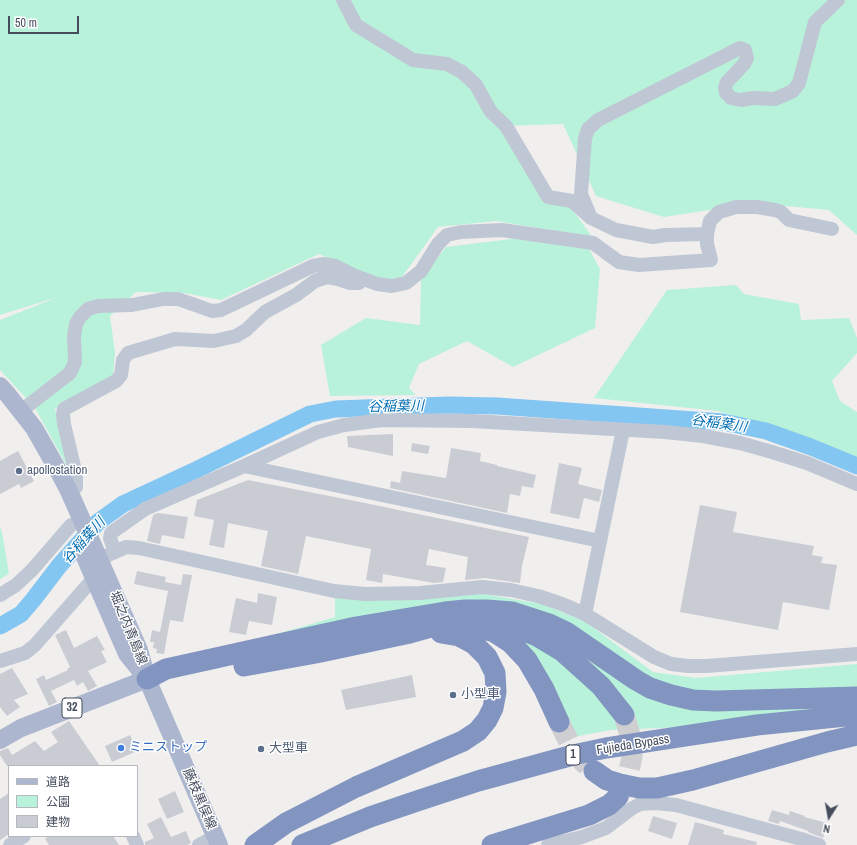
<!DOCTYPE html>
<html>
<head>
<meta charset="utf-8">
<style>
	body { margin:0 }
	#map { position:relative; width:857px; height:845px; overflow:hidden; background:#f1eeee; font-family:"Archivo Narrow","Noto Sans JP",sans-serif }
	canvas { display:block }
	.legend { position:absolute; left:8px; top:765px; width:130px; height:72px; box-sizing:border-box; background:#fff; border:1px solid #b5b8be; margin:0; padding:5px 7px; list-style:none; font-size:12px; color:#454d5d }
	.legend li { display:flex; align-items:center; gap:8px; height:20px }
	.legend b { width:20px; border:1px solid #b5b8be }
	.north { position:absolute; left:809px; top:797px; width:40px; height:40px; -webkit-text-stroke:3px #fff; paint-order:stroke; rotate:191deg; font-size:11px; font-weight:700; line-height:16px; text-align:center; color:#454d5d }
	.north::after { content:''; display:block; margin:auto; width:14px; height:18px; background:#454d5d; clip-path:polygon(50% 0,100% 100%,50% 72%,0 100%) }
	.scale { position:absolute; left:8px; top:16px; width:71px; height:18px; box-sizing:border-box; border:2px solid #454d5d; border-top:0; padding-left:5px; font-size:12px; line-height:14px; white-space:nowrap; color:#454d5d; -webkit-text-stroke:3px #fff; paint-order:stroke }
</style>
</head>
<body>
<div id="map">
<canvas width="857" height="845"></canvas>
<ul class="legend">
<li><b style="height:5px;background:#acb7cf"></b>道路</li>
<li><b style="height:11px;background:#b9f2da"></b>公園</li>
<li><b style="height:11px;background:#caccd4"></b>建物</li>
</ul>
<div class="north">N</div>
<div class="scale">50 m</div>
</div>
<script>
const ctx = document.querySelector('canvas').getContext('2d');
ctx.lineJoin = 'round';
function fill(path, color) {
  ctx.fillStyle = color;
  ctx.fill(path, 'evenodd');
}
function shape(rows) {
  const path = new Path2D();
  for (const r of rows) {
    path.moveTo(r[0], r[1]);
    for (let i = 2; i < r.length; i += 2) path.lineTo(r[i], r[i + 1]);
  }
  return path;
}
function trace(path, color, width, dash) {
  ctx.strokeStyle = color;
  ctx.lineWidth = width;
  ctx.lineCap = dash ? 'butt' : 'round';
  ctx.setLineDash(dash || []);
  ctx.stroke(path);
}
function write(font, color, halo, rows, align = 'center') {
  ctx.font = font + ' "Archivo Narrow","Noto Sans JP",sans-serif';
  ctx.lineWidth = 3;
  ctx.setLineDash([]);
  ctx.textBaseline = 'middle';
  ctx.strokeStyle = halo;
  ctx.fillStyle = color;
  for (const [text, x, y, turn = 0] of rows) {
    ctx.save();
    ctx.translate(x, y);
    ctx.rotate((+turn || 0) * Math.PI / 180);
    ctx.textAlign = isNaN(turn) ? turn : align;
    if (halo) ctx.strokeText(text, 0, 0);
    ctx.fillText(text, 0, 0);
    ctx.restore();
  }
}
fill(shape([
	[0,0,857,0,857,235,829,210,733,201,716,209,664,217,596,196,563,124,506,126,523,167,522,168,568,203,592,237,496,221,438,227,402,277,381,281,319,254,221,300,184,293,136,292,110,316,115,353,113,377,55,409,69,470,35,408,0,370,0,320,58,297,0,315],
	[519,238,589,249,600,269,595,328,513,367,467,341,419,364,409,388,416,395,330,396,321,345,366,318,420,325,421,279,446,247],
	[736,285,744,294,799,304,801,320,849,318,857,338,857,353,832,381,840,401,857,412,857,459,810,439,718,411,594,398,667,290],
	[0,527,2,532,9,574,0,579],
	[478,593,542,604,586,622,653,672,696,678,857,664,857,690,687,694,646,681,570,631,246,643,335,617,335,598],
	[547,627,645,691,857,709,688,727,611,730,573,737,543,678,518,643,527,635,628,714]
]), '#b9f2da');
trace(shape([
	[0,626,21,614,33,600,59,566,98,522,123,504,196,470,310,414,336,409,448,405,497,406,723,422,766,431,811,447,857,466]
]), '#83c6f2', 17);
fill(shape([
	[393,434,393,456,348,447,347,436],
	[412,443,430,446,428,454,411,451],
	[451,448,481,453,480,461,497,465,497,466,536,475,533,488,522,486,520,496,510,494,507,513,390,488,391,481,400,483,402,471,446,478],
	[18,451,34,481,21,488,19,484,0,494,0,461],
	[559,463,582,468,578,484,602,490,599,502,584,498,579,519,550,513],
	[248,480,365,503,529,537,522,566,520,583,485,578,465,580,468,557,429,549,426,565,446,568,443,582,434,583,383,574,382,583,366,580,371,549,306,536,298,574,261,566,268,531,228,523,224,548,209,545,214,520,194,516,197,500],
	[700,505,737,512,733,532,814,546,812,555,823,557,821,563,837,565,829,610,783,602,778,630,680,612],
	[158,513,188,517,184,539,162,535,160,544,147,541,153,515],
	[137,571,166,577,165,582,181,585,183,574,192,575,183,622,170,620,164,654,156,653,157,649,153,648,154,642,150,642,152,630,160,632,168,591,134,584],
	[258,593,277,597,272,625,249,621,246,635,229,632,236,598,257,603],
	[66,630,74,648,97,636,105,650,101,651,107,662,88,671,97,686,88,691,83,682,77,686,74,680,51,691,57,702,49,706,36,679,44,675,46,680,68,670,67,669,70,667,55,635],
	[12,668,28,694,14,700,20,707,7,716,0,707,0,674],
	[412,675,416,697,346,710,341,690],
	[69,721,100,766,7,766,0,755,0,751,8,748,12,755,35,741,44,751,58,742,51,732],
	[130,735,137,751,112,762,105,746],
	[175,791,184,812,167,819,158,799],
	[9,793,9,834,0,840,0,799],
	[772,810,789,815,790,811,805,816,804,817,827,823,823,838,808,832,808,831,780,821,779,824,768,821],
	[653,816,677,823,672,839,648,831],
	[161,817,171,837,186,831,191,843,187,845,145,845,145,842,154,838,147,824],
	[695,822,724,830,723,834,757,842,756,845,688,845],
	[49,836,113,836,119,845,49,845,45,839]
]), '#caccd4');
trace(shape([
	[559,722,571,746,583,762,594,771],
	[618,797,627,780,632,757,632,742,624,715]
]), '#cfced1', 21, [21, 10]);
trace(shape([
	[343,0,356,25,413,60,447,64,462,72,476,85,491,112,506,126,548,197,572,201,591,218,616,230,653,237,665,235,707,234],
	[591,218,581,194,585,138,588,129,598,120,740,48,745,50,747,58,744,64,727,82,725,87,726,93,731,98,741,100,753,98,775,99,793,91,799,83,815,22,838,0],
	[21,411,70,373,75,362,74,336,76,324,80,317,88,309,98,306,132,305,163,299,178,299,212,311,221,310,313,266,324,264,335,266,353,275,377,284,392,286,406,283,421,271,438,244,447,235,461,232,502,230,593,243,619,262,639,265,711,260,707,244,707,234,710,221,719,212,736,207,757,207,775,210,781,212,789,220,832,229],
	[244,466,600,541],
	[69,491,76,487,76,475,64,424,63,414,64,409,116,381,121,375,123,360,128,353,175,339,214,341,236,336,246,330,265,312,296,295,315,281,327,277,338,279,350,283,359,283],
	[115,552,110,538,111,533,145,509,244,466,318,432,344,425,382,420,472,421,665,432,703,436,740,443,772,452,807,463,857,484],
	[106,556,126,547,139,548,334,591,365,594,420,593,482,587,511,590,538,596,562,604,585,614,654,657,671,664,688,666,707,666,857,654],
	[0,595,16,585,32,570,71,525],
	[585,614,623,430],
	[0,661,25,653,35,645,100,571],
	[133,836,137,845],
	[10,845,24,836],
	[199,845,215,837],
	[548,845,582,837,606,828,631,809,640,804,656,803,676,805,801,839,819,845]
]), '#c0c7d4', 14);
trace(shape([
	[0,386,8,395,34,428,59,472,69,491,139,650,147,679,219,845],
	[81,548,127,654,143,674],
	[0,740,21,728,147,679]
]), '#acb7cf', 18);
trace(shape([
	[498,622,511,625,537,636,562,651,601,686,624,715],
	[244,666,316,653,410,633,435,626,459,625,474,626,494,632,511,643,527,660,544,689,559,722],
	[147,679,166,669,356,627,445,612,465,610,487,610,512,612,549,624,566,632,636,680,650,688,671,695,693,700,716,701,857,697],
	[594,771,607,780,620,784,639,788,657,788,693,780,827,742,857,735],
	[255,845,286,823,356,787,463,741,478,731,487,720,493,708,496,692,495,673,487,657,474,644,459,636,441,633],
	[302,845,370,817,417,801,478,781,573,755,606,748,757,725,857,715],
	[492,845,589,815,609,805,618,797]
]), '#8295c1', 21);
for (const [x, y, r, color] of [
	[19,471,4,"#5c6f8a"],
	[453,695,4,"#5c6f8a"],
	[121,748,4,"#3f7fe0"],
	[261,749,4,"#5c6f8a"]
]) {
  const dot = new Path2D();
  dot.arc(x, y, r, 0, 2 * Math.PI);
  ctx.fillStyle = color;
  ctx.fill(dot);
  trace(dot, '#fff', 1.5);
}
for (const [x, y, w] of [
	[72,708,20],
	[573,755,14]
]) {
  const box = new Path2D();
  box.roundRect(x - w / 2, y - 10, w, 20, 3);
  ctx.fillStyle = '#fff';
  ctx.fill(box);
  trace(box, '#454d5d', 1);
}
write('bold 12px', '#454d5d', null, [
	["32",72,708],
	["1",573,755]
]);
write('13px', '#4e5e75', '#fff', [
	["apollostation",27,471],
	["小型車",461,695],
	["大型車",269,749]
], 'left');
write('13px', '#454d5d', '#fff', [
	["堀之内青島線",128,628,68],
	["Fujieda Bypass",633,745,-9],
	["藤枝黒俣線",199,799,67]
]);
write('13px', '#366cbe', '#fff', [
	["ミニストップ",129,748]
], 'left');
write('italic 14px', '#026db3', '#fff', [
	["谷稲葉川",396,407,-1],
	["谷稲葉川",719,424,8],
	["谷稲葉川",84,541,-48]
]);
</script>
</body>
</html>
